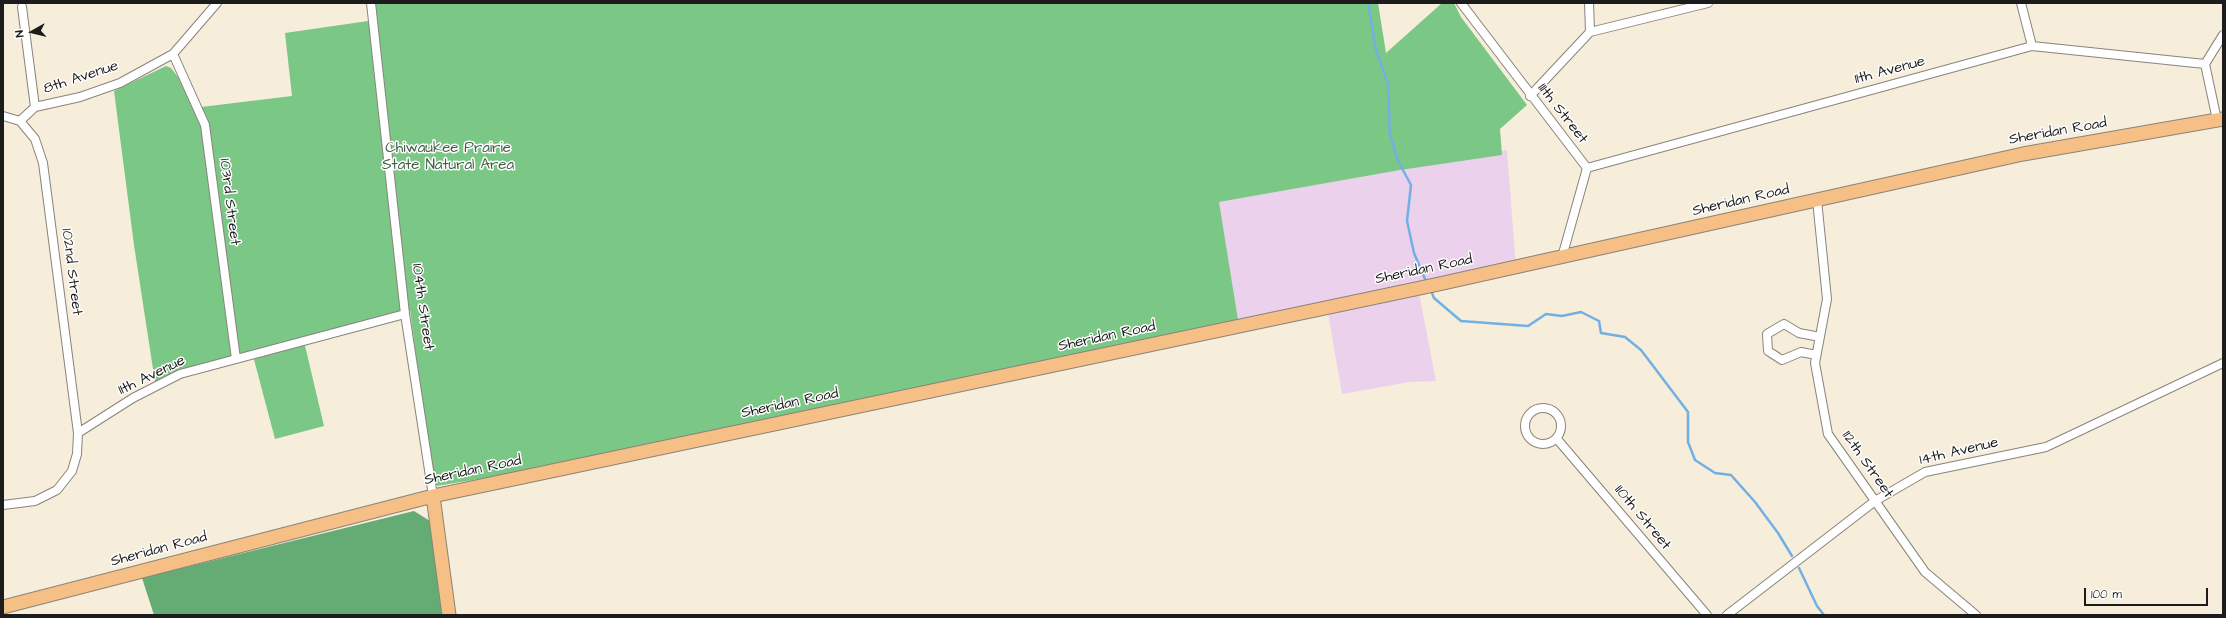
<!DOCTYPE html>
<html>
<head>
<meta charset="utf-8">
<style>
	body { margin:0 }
	#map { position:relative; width:2226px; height:618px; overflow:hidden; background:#f6eddb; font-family:"Architects Daughter",sans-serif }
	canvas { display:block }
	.frame { position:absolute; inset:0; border:4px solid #1c1c1c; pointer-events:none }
	.north { position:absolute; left:12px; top:12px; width:40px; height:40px; -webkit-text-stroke:3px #fff; paint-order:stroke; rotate:262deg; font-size:11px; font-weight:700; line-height:16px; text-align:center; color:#1c1c1c }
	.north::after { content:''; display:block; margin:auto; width:14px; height:18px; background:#1c1c1c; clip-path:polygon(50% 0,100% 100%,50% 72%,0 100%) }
	.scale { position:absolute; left:2084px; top:588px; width:124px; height:18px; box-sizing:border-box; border:2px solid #1c1c1c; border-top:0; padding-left:5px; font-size:12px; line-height:14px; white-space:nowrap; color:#1c1c1c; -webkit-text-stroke:3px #fff; paint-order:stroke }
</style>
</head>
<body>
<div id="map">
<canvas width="2226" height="618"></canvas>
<div class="frame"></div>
<div class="north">N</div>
<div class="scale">100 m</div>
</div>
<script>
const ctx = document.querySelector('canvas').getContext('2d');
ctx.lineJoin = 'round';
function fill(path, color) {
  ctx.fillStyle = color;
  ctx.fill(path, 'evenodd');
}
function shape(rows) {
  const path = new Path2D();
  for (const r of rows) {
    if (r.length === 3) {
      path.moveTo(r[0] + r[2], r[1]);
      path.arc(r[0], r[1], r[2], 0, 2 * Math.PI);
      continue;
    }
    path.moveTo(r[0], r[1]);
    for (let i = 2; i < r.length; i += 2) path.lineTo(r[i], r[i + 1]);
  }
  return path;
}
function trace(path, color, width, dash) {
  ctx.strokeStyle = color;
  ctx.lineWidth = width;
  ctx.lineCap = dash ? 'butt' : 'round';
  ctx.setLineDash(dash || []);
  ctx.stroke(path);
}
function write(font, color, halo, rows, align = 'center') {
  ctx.font = font + ' "Architects Daughter",sans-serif';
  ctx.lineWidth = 3;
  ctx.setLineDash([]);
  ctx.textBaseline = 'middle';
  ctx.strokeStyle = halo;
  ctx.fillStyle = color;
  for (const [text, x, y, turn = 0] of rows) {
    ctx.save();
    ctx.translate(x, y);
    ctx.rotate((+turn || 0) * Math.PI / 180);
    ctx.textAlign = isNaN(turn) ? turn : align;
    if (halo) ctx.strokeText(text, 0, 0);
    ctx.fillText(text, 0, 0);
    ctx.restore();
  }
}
fill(shape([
	[1507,150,1516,267,1418,288,1436,381,1410,382,1342,394,1327,307,1217,330,1219,202]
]), '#ebd1eb');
fill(shape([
	[374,3,1378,3,1386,53,1442,3,1454,3,1461,17,1527,105,1500,129,1502,155,1400,170,1219,202,1238,320,532,470,437,486,432,479,410,310,303,337,324,426,275,439,252,352,175,373,155,382,134,245,114,91,166,66,171,68,178,77,193,108,292,96,285,33,375,20]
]), '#7bc786');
fill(shape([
	[414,511,430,521,446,615,154,615,142,578]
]), '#64ac73');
trace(shape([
	[1368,3,1376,50,1388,84,1390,134,1398,161,1411,185,1407,221,1414,253,1425,279],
	[1432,293,1434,298,1461,321,1528,326,1546,314,1562,316,1581,312,1599,321,1601,333,1625,337,1641,350,1688,412,1688,442,1695,460,1715,473,1731,475,1755,502,1778,533,1792,556],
	[1799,568,1817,606,1824,615]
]), '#72b0e4', 2.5);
const street = shape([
	[371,3,405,314,433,496],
	[1461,3,1587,168,1562,257],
	[1589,3,1590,32],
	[2021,3,2032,46],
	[22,7,35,107],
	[173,54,205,125,236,359],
	[1530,96,1590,32,1708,3],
	[3,116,20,121,35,107,80,97,120,83,173,54,217,3],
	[2217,120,2205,64,2223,35],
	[20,121,35,139,43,163,78,433],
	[1587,168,2032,46,2205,64],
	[1817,200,1827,299,1815,363,1828,434,1925,572,1976,615],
	[1816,355,1801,352,1782,360,1768,351,1767,334,1784,324,1799,333,1820,337],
	[1543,426,18],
	[1557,439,1707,615],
	[3,505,35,501,57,490,72,471,77,454,78,433,133,398,180,374,405,314],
	[1727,615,1875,501,1925,472,2046,447,2223,363]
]);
const primary = shape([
	[433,496,449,615],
	[3,607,433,496,1439,284,2023,154,2223,119]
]);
trace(street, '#89847c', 10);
trace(primary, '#89847c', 15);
trace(street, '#fff', 8);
trace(primary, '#f5bf86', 13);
write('15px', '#1c1c1c', '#fff', [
	["11th Avenue",1890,71,-15],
	["8th Avenue",81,78,-18],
	["111th Street",1562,114,52],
	["Sheridan Road",2058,132,-10],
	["Sheridan Road",1741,201,-13],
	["103rd Street",229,202,83],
	["Sheridan Road",1424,270,-12],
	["102nd Street",71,272,83],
	["104th Street",422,307,82],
	["Sheridan Road",1107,337,-12],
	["11th Avenue",152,376,-26],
	["Sheridan Road",790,404,-12],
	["14th Avenue",1959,452,-13],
	["112th Street",1867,465,55],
	["Sheridan Road",473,471,-12],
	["110th Street",1642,518,50],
	["Sheridan Road",159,550,-15]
]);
write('15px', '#426046', '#fff', [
	["Chiwaukee Prairie",448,149],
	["State Natural Area",448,166]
]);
</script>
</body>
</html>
